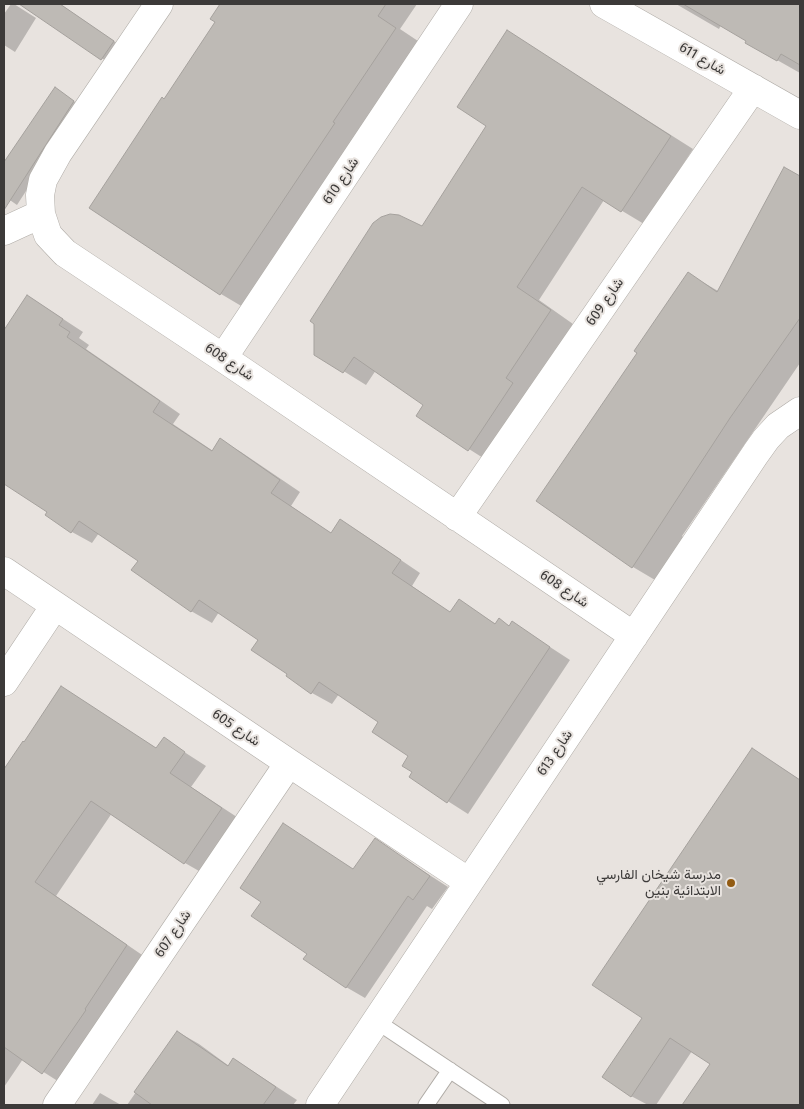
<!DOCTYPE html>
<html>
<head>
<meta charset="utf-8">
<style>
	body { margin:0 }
	#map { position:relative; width:804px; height:1109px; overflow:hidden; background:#e8e3df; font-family:"Fira Sans",sans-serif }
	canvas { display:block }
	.frame { position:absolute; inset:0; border:5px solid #3c3a39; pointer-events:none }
</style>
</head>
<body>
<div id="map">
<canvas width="804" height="1109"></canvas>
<div class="frame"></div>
</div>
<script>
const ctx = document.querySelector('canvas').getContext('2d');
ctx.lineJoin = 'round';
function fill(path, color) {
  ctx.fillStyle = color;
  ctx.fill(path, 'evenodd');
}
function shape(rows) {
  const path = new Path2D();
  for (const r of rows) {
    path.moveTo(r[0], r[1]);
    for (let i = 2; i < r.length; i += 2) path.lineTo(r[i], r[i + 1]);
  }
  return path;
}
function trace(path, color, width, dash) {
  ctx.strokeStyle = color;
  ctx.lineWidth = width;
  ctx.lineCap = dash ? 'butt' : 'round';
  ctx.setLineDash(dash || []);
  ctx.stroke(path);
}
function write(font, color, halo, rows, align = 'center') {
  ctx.font = font + ' "Fira Sans",Vazirmatn,sans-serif';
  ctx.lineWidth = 4;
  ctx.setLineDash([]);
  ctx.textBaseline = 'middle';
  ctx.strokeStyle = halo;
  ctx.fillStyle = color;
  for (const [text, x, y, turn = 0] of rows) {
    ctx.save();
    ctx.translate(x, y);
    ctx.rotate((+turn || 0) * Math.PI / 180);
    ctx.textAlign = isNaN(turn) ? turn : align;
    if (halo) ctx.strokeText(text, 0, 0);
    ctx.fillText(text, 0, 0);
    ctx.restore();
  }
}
fill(shape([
	[11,4,14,4,36,18,15,52,4,45,4,14],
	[21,4,60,4,121,46,109,63],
	[222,4,417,4,400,29,418,41,243,307,221,294,91,208,217,21,212,18],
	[676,4,800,4,800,73,747,43,748,40,721,25,719,29],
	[508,32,693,149,644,224,604,200,539,300,573,324,528,392,491,463,417,416,425,405,376,370,366,385,316,354,422,227,488,126],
	[55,89,81,106,17,205,4,196,4,165],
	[784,169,800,178,800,363,682,536,684,538,655,580,633,567,537,501,639,353,689,274,718,291],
	[28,296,83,332,79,338,89,345,86,349,180,414,173,424,213,451,220,440,241,452,300,492,291,506,332,534,340,521,361,533,420,573,412,586,451,613,459,601,496,624,499,620,510,626,513,623,570,660,468,814,410,777,414,772,410,756,380,721,339,694,332,704,312,693,287,676,289,674,260,640,219,612,212,623,191,611,140,560,99,533,92,543,72,532,49,512,4,482,4,332],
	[62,688,157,749,164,739,206,766,191,787,243,821,206,875,185,863,112,813,56,896,148,959,64,1085,23,1059,4,1087,4,772,23,742,25,743],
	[752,749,800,780,800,1105,683,1105,711,1064,692,1051,656,1105,648,1105,631,1096,643,1018],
	[375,840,448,887,432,909,427,906,365,998,346,987,354,870],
	[178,1032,199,1044,229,1066,234,1059,297,1100,293,1105,127,1105],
	[100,1093,121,1105,92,1105]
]), '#0003');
const building = shape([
	[19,4,60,4,114,41,101,60,19,4],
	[220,4,386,4,378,16,396,28,333,122,335,123,220,295,89,208,162,97,164,99,215,22,210,19,220,4],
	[683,4,800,4,800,65,781,54,777,61,745,43,746,41,683,4],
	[507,30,671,136,621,212,582,187,517,287,551,310,506,378,513,383,468,451,416,416,423,405,354,357,343,373,314,355,314,324,310,321,373,223,381,217,390,214,399,215,422,226,486,126,457,107,507,30],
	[55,87,74,101,4,210,4,162,55,87],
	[784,167,800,176,800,318,730,418,632,568,536,501,637,353,634,351,688,272,717,292,784,167],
	[27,295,63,319,59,325,70,332,67,337,160,401,153,412,212,451,220,438,247,457,280,480,271,493,331,533,340,519,401,560,392,573,450,612,459,599,495,624,499,618,509,626,512,621,550,647,447,803,409,777,412,772,402,766,408,756,372,732,378,722,319,682,311,694,286,676,287,674,251,650,258,640,199,600,191,612,131,570,138,561,79,521,71,533,45,515,47,512,4,484,4,330,27,295],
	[61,686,156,748,164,737,185,752,170,773,222,808,184,864,91,801,65,838,35,882,127,945,85,1009,86,1010,42,1074,4,1047,4,769,23,741,24,742,61,686],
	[752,748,800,780,800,1105,682,1105,710,1064,670,1038,631,1097,602,1077,642,1018,592,985,752,748],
	[283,823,353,869,375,838,430,876,413,900,408,896,346,988,303,959,307,954,251,916,261,902,240,888,283,823],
	[177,1031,228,1066,233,1058,276,1087,263,1105,152,1105,134,1092,177,1031]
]);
fill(building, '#bebab5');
trace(building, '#a5a19d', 1);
const service = shape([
	[376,1021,502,1105],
	[426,1105,450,1070]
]);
const minor = shape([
	[159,4,58,153,43,180,40,195,41,214,48,235,65,253,223,358,634,636],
	[604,4,800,115],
	[4,231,41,214],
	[223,358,459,4],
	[457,517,753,88],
	[4,571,289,763,469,882],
	[4,682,54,607],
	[57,1105,289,763],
	[320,1105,756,453,766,439,778,426,800,411]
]);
trace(service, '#afaba6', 17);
trace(minor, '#afaba6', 29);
trace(service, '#fff', 15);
trace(minor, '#fff', 28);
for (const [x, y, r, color] of [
	[731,883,5,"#925b12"]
]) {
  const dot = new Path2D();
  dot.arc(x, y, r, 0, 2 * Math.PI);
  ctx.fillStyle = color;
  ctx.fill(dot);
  trace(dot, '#e8e3df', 2);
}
write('14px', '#3c3a39', '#e8e3df', [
	["شارع 611",702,59,30],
	["شارع 610",341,181,-56],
	["شارع 609",605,302,-55],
	["شارع 608",229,362,34],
	["شارع 608",564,589,34],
	["شارع 605",236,728,34],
	["شارع 613",555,753,-56],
	["شارع 607",173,934,-56]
]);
write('14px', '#3c3a39', '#e8e3df', [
	["مدرسة شيخان الفارسي",721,875],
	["الابتدائية بنين",721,891]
], 'right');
</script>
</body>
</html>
